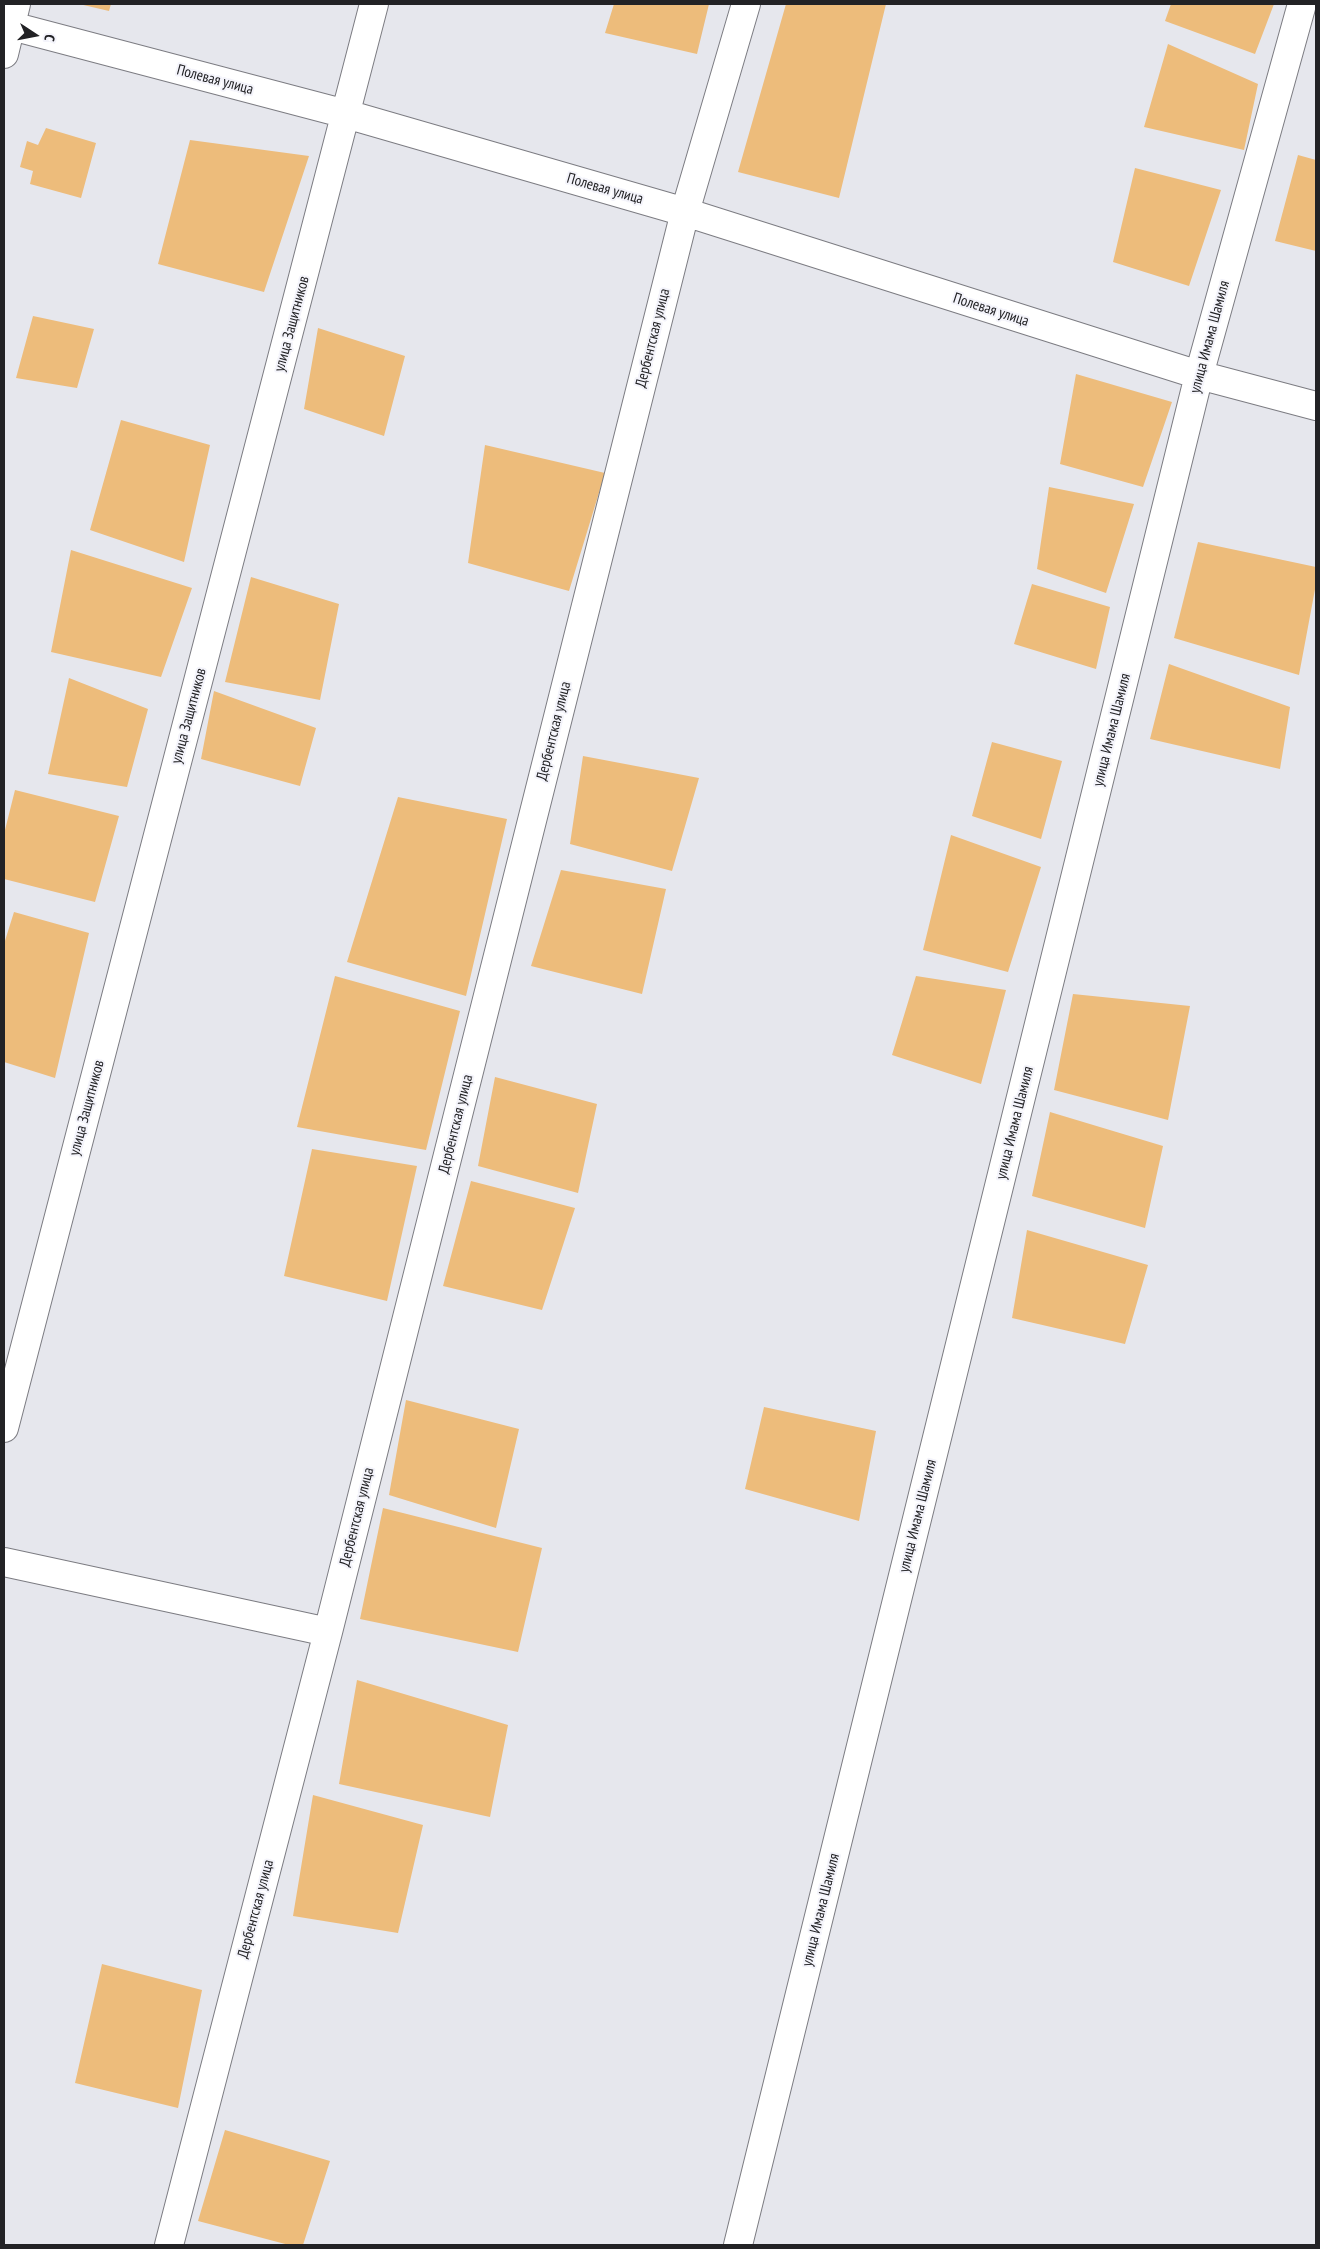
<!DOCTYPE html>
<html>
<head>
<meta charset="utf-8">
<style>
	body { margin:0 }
	#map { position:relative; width:1320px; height:2249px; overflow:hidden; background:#e6e7ed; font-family:"PT Sans Narrow",sans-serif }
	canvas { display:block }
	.frame { position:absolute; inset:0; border:5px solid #222225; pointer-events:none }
	.north { position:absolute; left:10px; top:10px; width:50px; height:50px; -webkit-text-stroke:4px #f4f4fb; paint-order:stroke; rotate:101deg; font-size:14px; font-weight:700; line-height:20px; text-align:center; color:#222225 }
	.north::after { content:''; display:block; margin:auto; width:18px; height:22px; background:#222225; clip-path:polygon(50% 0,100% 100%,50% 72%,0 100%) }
</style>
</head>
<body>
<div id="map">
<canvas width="1320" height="2249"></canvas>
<div class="frame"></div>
<div class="north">С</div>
</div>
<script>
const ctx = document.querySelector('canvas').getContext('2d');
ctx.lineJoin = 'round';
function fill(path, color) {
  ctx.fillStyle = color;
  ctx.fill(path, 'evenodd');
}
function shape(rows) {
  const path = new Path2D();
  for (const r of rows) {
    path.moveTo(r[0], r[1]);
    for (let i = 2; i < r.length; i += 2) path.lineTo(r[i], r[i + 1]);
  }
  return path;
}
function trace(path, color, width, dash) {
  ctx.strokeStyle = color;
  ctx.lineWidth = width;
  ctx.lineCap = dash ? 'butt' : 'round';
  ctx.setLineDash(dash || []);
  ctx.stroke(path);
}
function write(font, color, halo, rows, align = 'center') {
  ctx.font = font + ' "PT Sans Narrow",sans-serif';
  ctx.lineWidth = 4;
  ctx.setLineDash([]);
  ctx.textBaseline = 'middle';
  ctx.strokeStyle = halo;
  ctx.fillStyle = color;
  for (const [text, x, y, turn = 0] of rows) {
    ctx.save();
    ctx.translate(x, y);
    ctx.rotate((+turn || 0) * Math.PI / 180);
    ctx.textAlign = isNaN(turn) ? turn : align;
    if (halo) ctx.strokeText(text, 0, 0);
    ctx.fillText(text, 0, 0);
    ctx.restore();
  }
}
fill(shape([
	[79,4,111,4,109,11],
	[614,4,709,4,697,54,605,33],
	[786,4,886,4,839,198,738,172],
	[1171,4,1274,4,1255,54,1165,21],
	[1168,44,1258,84,1244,150,1144,127],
	[46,128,96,143,81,198,30,184,33,171,20,167,27,141,38,145],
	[190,140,309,156,264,292,158,264],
	[1298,155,1316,160,1316,251,1275,241],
	[1135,168,1221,190,1189,286,1113,262],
	[33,316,94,329,77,388,16,378],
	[318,328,405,356,384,436,304,409],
	[1076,374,1172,402,1143,487,1060,464],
	[121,420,210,445,184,562,90,530],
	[485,445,605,473,569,591,468,563],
	[1049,487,1134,504,1106,593,1037,569],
	[1198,542,1316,567,1316,584,1299,675,1174,638],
	[71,550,192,588,161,677,51,652],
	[251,577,339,604,320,700,225,682],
	[1032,584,1110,607,1096,669,1014,644],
	[1169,664,1290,707,1280,769,1150,739],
	[69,678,148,709,127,787,48,774],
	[214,691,316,728,300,786,201,759],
	[992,742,1062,761,1041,839,972,816],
	[583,756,699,778,672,871,570,844],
	[15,790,119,816,95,902,4,879,4,834],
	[398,797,507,819,466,996,347,962],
	[951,835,1041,867,1008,972,923,950],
	[561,870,666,889,642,994,531,966],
	[14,912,89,933,55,1078,4,1062,4,944],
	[335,976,460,1011,426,1150,297,1127],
	[916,976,1006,990,981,1084,892,1055],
	[1073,994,1190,1006,1168,1120,1054,1090],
	[495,1077,597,1104,578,1193,478,1166],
	[1050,1112,1163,1146,1145,1228,1032,1196],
	[312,1149,417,1166,387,1301,284,1276],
	[471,1181,575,1208,542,1310,443,1286],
	[1027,1230,1148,1265,1125,1344,1012,1318],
	[406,1400,519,1429,496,1528,389,1495],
	[764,1407,876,1431,859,1521,745,1489],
	[383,1508,542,1548,518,1652,360,1619],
	[357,1680,508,1725,490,1817,339,1784],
	[313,1795,423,1825,398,1933,293,1916],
	[102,1964,202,1990,178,2108,75,2083],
	[225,2130,330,2161,303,2245,289,2245,198,2221]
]), '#edbc7b');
const minor = shape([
	[4,24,346,114,685,212,1199,375,1316,406],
	[4,54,16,4],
	[4,1428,374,4],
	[4,1562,328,1632],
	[169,2245,328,1632,685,212,746,4],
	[738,2245,1199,375,1302,4]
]);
trace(minor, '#7c7c82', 30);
trace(minor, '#fff', 28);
write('15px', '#222225', '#f4f4fb', [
	["Полевая улица",215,80,15],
	["Полевая улица",605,189,16],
	["Полевая улица",991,310,18],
	["улица Защитников",292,324,-75],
	["улица Имама Шамиля",1210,337,-75],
	["Дербентская улица",653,338,-76],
	["улица Защитников",189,716,-75],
	["улица Имама Шамиля",1112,730,-76],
	["Дербентская улица",554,731,-76],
	["улица Защитников",87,1108,-75],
	["улица Имама Шамиля",1015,1123,-76],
	["Дербентская улица",456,1124,-76],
	["улица Имама Шамиля",918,1516,-76],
	["Дербентская улица",357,1517,-76],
	["Дербентская улица",256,1909,-75],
	["улица Имама Шамиля",821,1910,-76]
]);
</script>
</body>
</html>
